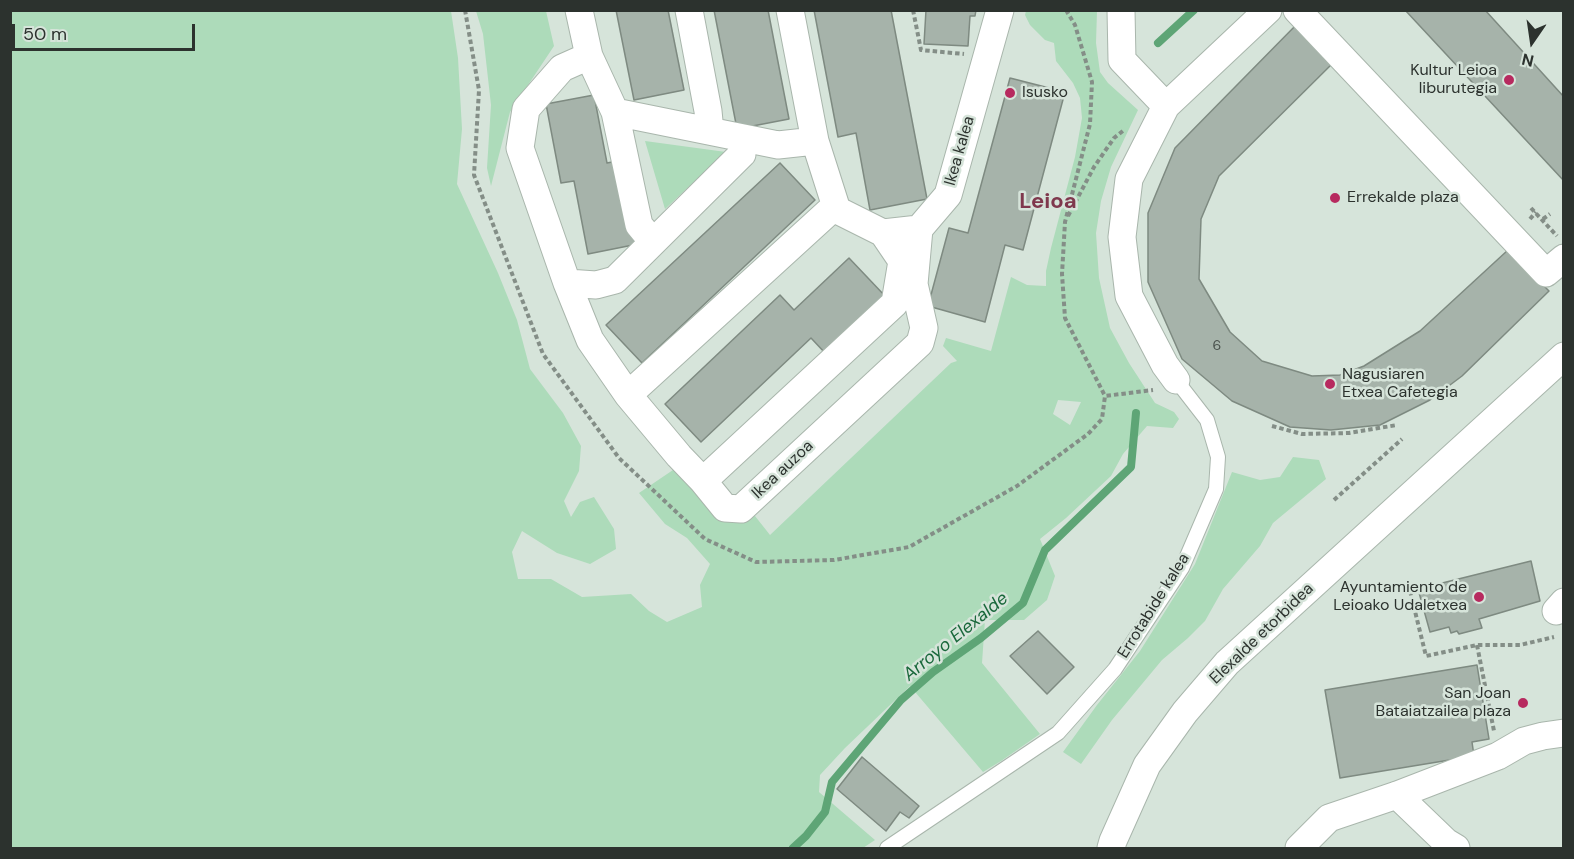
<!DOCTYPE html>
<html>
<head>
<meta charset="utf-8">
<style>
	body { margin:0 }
	#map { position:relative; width:1574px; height:859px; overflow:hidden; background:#d6e4da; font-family:"DM Sans",sans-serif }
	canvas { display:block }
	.frame { position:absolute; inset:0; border:12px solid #2c322e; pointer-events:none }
	.north { position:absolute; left:1502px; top:12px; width:60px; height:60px; -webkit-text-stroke:4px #d6e4da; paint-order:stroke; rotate:193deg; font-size:16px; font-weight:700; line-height:24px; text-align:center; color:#2c322e }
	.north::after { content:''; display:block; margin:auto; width:21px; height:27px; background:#2c322e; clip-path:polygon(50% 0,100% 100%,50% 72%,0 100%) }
	.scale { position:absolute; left:12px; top:24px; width:183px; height:27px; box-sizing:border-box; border:3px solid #2c322e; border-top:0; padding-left:8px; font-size:18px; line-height:21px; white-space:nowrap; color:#2c322e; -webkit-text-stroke:4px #d6e4da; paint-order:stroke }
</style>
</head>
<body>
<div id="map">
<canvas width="1574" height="859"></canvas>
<div class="frame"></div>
<div class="north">N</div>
<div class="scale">50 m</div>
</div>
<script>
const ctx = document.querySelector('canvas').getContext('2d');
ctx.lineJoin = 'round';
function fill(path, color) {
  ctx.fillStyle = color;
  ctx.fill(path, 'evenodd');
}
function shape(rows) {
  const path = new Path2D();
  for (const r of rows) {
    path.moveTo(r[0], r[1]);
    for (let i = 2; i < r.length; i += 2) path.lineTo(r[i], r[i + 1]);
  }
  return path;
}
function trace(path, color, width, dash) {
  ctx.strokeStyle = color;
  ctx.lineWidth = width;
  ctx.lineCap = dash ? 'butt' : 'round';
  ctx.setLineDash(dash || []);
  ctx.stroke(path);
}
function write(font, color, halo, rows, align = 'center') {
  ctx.font = font + ' "DM Sans",sans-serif';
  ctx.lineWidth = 5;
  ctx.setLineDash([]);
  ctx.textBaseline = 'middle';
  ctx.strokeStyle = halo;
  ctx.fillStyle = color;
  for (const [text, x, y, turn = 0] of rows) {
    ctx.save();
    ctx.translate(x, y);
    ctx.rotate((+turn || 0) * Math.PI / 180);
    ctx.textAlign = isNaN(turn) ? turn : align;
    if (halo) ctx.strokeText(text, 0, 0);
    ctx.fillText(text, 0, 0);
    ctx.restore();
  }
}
fill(shape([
	[10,11,451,11,458,58,462,129,457,184,498,273,517,320,530,369,563,413,581,446,579,471,564,501,571,517,580,502,594,497,614,529,616,549,590,564,557,553,522,531,512,552,518,579,551,579,582,597,631,594,649,611,667,622,702,607,700,585,710,564,687,538,665,524,639,493,673,470,687,481,728,519,755,516,770,535,951,363,957,361,943,346,946,338,991,351,1011,277,1027,285,1046,286,1046,271,1051,248,1075,157,1082,118,1080,98,1073,83,1056,61,1054,43,1045,40,1030,25,1025,15,1026,11,1097,11,1096,43,1100,72,1108,83,1138,110,1111,167,1101,201,1096,233,1099,278,1110,328,1129,363,1155,403,1174,412,1179,419,1173,428,1147,426,1123,454,1111,476,1066,518,1040,539,1055,576,1047,600,1024,620,985,620,982,663,1040,734,1001,761,983,772,910,686,845,748,820,775,819,792,875,840,863,848,11,848],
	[1058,400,1081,402,1070,425,1053,414],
	[476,11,546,11,554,46,510,112,491,186,487,168,491,105,483,34],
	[645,141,726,152,665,209],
	[1293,457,1319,460,1326,479,1273,523,1260,546,1223,589,1205,621,1188,638,1162,660,1112,720,1081,764,1063,752,1097,705,1140,651,1195,564,1232,472,1260,480,1280,477]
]), '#addbba');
trace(shape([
	[1158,43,1194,10],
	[793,848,806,836,825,812,832,782,901,700,933,672,981,638,1023,603,1045,550,1131,467,1136,413]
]), '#5ea576', 8);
const building = shape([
	[616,10,668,10,684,90,634,100,616,10],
	[714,10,768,10,789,119,737,129,714,10],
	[814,10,891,10,927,199,870,210,856,133,838,137,814,10],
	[926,10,976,10,975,16,970,16,968,46,924,44,926,10],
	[1405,10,1485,10,1564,97,1564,181,1405,10],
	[1299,22,1336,60,1219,176,1201,219,1199,279,1230,332,1262,361,1312,376,1340,375,1364,366,1420,331,1508,250,1549,291,1462,376,1430,400,1380,425,1331,430,1290,427,1232,401,1182,359,1148,282,1148,213,1175,148,1299,22],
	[1010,78,1065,92,1023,250,1005,245,985,322,928,306,949,228,968,233,1010,78],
	[594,95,607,163,622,160,638,244,588,254,574,181,561,183,546,104,594,95],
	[780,163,815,200,642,363,606,325,780,163],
	[849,258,886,297,826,354,811,338,701,442,665,404,780,295,794,310,849,258],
	[1531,561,1540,601,1479,619,1482,628,1459,634,1457,631,1451,633,1449,627,1430,632,1418,589,1531,561],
	[1038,631,1074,667,1047,694,1010,656,1038,631],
	[1477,665,1489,739,1472,742,1474,756,1340,778,1325,690,1477,665],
	[862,757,919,806,909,818,900,812,886,831,837,789,862,757]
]);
fill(building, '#a6b3aa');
trace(building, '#7e8a81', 1.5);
const service = shape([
	[887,848,1058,733,1115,669,1182,568,1216,489,1218,457,1207,420,1176,380]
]);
const minor = shape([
	[579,10,589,56,562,68,526,109,520,148,567,283,590,340,628,395,679,456,703,481],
	[689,10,708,111,710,131],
	[790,10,815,141,837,210,883,233,919,229,948,195,1000,10],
	[1121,10,1122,60,1166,106],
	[1297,10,1546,273,1564,258],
	[589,56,615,112,639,225,653,242],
	[615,112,778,145,815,141],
	[883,233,902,261,895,303,703,481,725,508,741,509,920,343,924,328,914,284,919,229],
	[567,283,596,285,615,280,742,154,741,138],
	[1176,380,1165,365,1129,296,1122,237,1129,179,1166,106,1268,10],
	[628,395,835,206],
	[1556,611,1564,602],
	[1397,795,1446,842,1456,848],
	[1111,848,1113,841,1147,765,1185,712,1227,663,1564,356],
	[1299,848,1329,818,1397,795,1498,756,1524,741,1543,736,1564,733]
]);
trace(service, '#a9b6ac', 16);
trace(minor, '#a9b6ac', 29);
trace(shape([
	[465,10,479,90,474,175,543,354,619,458,705,539,756,562,834,560,909,547,1017,486,1088,434,1102,419,1105,396,1153,390],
	[913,10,921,50,964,54],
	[1066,10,1075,25,1092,82,1090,124,1065,222,1062,274,1065,318,1105,396],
	[1531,208,1557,236],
	[1068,216,1094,167,1114,138,1124,130],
	[1543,219,1550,214],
	[1272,426,1302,434,1349,433,1397,425],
	[1334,500,1402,439],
	[1410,591,1426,656,1477,645,1520,645,1554,637],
	[1477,645,1494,731]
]), '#848e87', 4, [4.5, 3]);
trace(service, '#fff', 14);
trace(minor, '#fff', 27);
trace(shape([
	[1530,219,1536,212]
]), '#848e87', 4, [4.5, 3]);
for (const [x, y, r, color] of [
	[1509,80,6,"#b72a5f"],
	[1010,93,6,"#b72a5f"],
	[1335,198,6,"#b72a5f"],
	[1330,384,6,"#b72a5f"],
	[1479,597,6,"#b72a5f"],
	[1523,703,6,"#b72a5f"]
]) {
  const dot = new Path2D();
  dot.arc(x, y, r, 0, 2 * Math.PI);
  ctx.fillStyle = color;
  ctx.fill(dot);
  trace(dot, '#d6e4da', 2);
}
write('14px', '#4a524d', null, [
	["6",1217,346]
]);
write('16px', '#2c322e', '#d6e4da', [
	["Kultur Leioa",1497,71],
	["liburutegia",1497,89],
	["Isusko",1022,93,"left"],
	["Errekalde plaza",1347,198,"left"],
	["Nagusiaren",1342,375,"left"],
	["Etxea Cafetegia",1342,393,"left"],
	["Ayuntamiento de",1467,588],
	["Leioako Udaletxea",1467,606],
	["San Joan",1511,694],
	["Bataiatzailea plaza",1511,712]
], 'right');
write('16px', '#2c322e', '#d6e4da', [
	["Ikea kalea",960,151,-74],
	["Ikea auzoa",783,470,-43],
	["Errotabide kalea",1154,606,-58],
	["Elexalde etorbidea",1262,634,-44]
]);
write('italic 18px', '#19683b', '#d6e4da', [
	["Arroyo Elexalde",956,637,-39]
]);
write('bold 22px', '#7f384d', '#d6e4da', [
	["Leioa",1048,202]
]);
</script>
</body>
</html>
